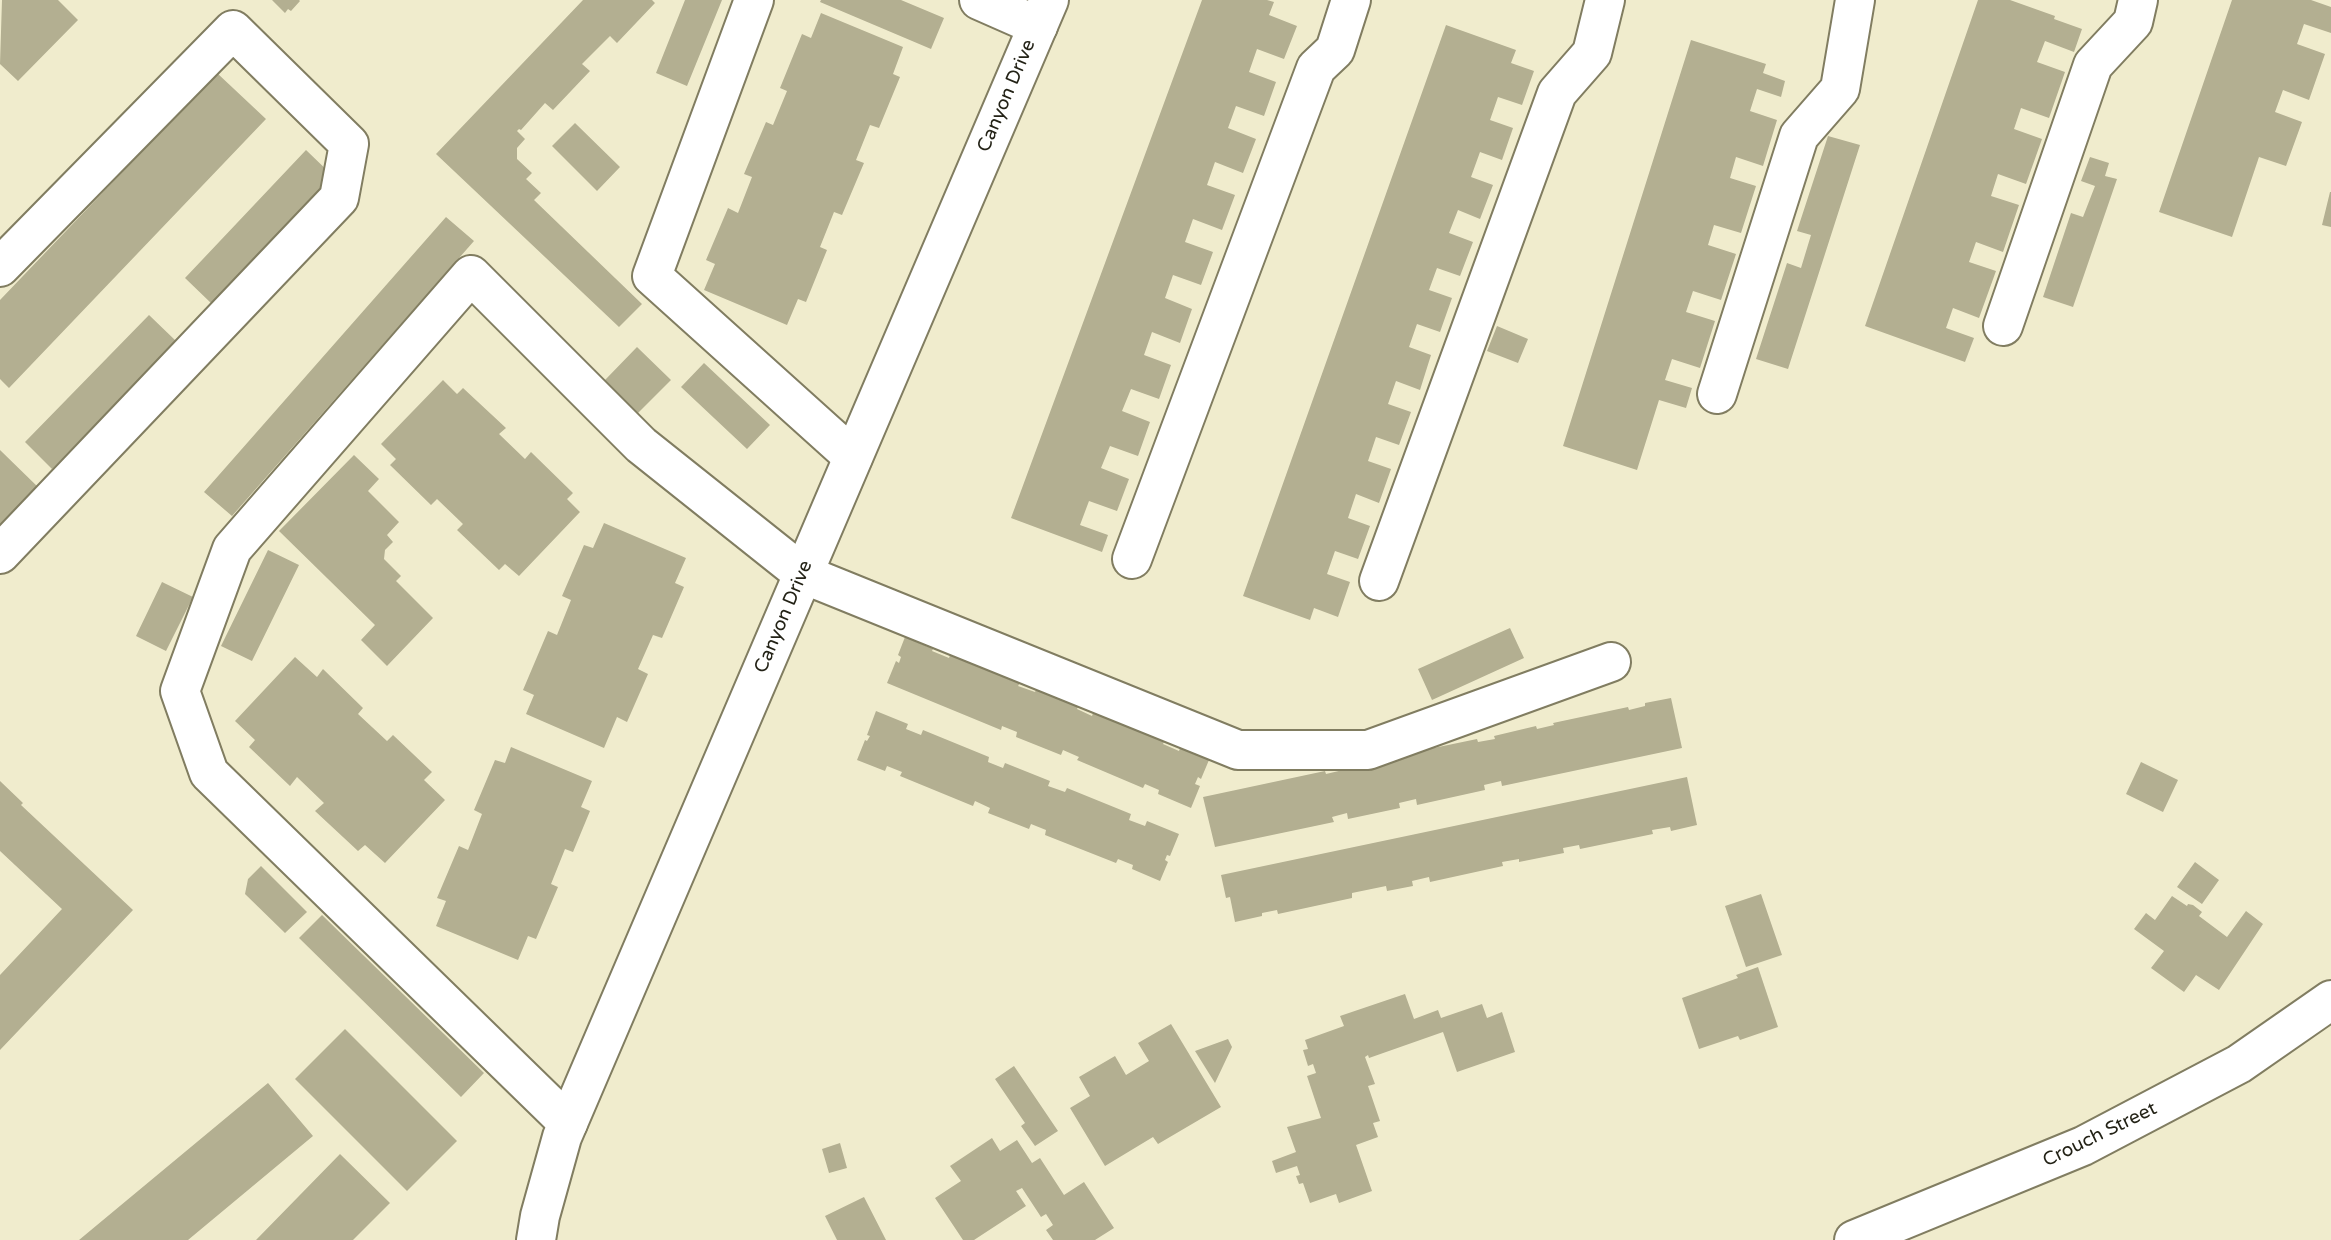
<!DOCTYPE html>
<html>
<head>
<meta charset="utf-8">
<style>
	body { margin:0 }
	canvas { display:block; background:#f0eccd }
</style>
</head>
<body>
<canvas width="2331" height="1240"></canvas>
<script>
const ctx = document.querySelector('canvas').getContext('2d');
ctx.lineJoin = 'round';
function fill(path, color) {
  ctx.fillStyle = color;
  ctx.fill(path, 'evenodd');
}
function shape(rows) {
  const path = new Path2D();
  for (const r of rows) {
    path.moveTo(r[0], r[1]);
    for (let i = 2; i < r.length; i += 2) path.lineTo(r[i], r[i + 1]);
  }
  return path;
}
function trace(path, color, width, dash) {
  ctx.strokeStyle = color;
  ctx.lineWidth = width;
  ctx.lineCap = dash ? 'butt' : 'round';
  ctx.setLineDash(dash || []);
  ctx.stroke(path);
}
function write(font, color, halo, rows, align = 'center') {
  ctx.font = font + ' "Varela Round",sans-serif';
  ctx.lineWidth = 7;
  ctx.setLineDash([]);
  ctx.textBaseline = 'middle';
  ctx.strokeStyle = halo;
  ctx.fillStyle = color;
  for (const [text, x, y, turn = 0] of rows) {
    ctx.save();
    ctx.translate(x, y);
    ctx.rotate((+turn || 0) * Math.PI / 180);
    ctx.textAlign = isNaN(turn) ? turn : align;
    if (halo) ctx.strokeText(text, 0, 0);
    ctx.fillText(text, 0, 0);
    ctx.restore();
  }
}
fill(shape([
	[2,0,58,0,78,20,18,81,0,64],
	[272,0,299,0,300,1,291,11,288,9,285,13],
	[583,0,652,0,655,3,617,43,610,36,582,64,590,71,553,110,545,103,521,130,519,129,517,131,525,139,517,148,517,159,532,173,526,179,541,193,534,200,642,304,619,327,436,154],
	[685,0,722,0,687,86,656,73],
	[821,0,901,0,944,18,931,49,820,2],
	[1202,0,1267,0,1274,2,1269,15,1297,26,1284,59,1257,49,1249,72,1276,82,1264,116,1236,106,1228,128,1256,139,1243,173,1215,162,1207,185,1235,195,1222,230,1193,219,1185,242,1213,252,1201,285,1173,275,1165,298,1192,309,1180,343,1152,332,1144,355,1171,365,1159,399,1131,389,1122,411,1150,422,1138,456,1110,446,1101,468,1129,479,1117,511,1089,501,1080,525,1108,535,1102,552,1011,518],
	[1978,0,2010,0,2055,16,2054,19,2082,29,2074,52,2045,41,2037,62,2065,72,2049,118,2021,108,2014,129,2042,139,2026,184,1998,174,1991,196,2019,205,2003,252,1976,242,1969,262,1996,271,1979,318,1953,308,1946,328,1974,338,1965,362,1865,326],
	[2232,0,2311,0,2331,7,2331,33,2304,24,2297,44,2325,54,2309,100,2283,90,2275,112,2302,122,2286,166,2259,157,2232,237,2159,212],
	[821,13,903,47,893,74,900,77,879,128,870,125,856,160,864,163,842,215,834,212,820,247,827,250,806,302,798,299,787,325,704,290,715,264,706,260,728,208,738,213,752,177,744,174,766,122,773,125,787,91,780,88,802,34,811,38],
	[1446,25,1516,50,1511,63,1534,71,1522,105,1498,97,1490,120,1513,128,1502,160,1480,152,1471,177,1493,185,1480,219,1458,210,1449,233,1473,242,1460,276,1437,268,1429,290,1452,298,1440,332,1417,324,1409,347,1431,355,1420,390,1396,381,1388,404,1411,412,1399,445,1376,437,1368,461,1391,469,1379,503,1356,494,1348,518,1370,526,1358,559,1335,551,1327,574,1350,582,1338,617,1314,608,1310,620,1243,596],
	[1691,40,1766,64,1763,73,1785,81,1781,97,1757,89,1750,111,1777,120,1763,166,1736,157,1730,178,1756,186,1741,233,1714,225,1708,245,1736,254,1721,300,1693,291,1686,312,1715,321,1700,368,1672,359,1665,380,1692,388,1686,408,1659,400,1637,470,1563,446],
	[217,73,266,119,9,388,0,379,0,300],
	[575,123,620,167,597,191,552,146],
	[1828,136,1860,145,1788,369,1756,359,1787,263,1801,268,1811,235,1797,231],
	[306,150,333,176,212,304,185,278],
	[2090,157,2109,163,2105,176,2117,179,2073,307,2043,297,2071,213,2083,217,2095,186,2081,181],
	[2330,192,2331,192,2331,227,2322,225],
	[446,217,474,241,232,516,204,492],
	[149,315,176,341,52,469,25,442],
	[1497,326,1528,339,1518,363,1487,351],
	[637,347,671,380,638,413,605,380],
	[704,363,770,425,747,449,681,387],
	[443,380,457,394,463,388,506,428,499,434,525,459,531,452,573,493,567,499,580,512,519,576,505,564,499,570,457,530,463,524,437,499,431,505,390,465,396,459,381,444],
	[0,450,40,489,0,530],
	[354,455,379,479,368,491,399,522,387,535,393,542,385,550,384,559,401,576,396,581,433,618,387,666,361,640,375,625,279,531],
	[604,523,686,558,675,583,684,587,662,638,653,635,638,669,648,674,627,722,617,717,604,748,526,714,534,695,523,690,548,631,557,635,571,600,562,596,584,545,593,548],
	[268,550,299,565,252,661,221,646],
	[162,582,193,597,166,651,136,636],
	[1510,628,1524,658,1432,700,1418,669],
	[905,637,933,649,932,651,949,658,950,655,1020,683,1018,686,1035,692,1036,690,1078,707,1077,709,1092,716,1093,713,1164,742,1163,744,1179,751,1180,748,1209,760,1201,779,1198,777,1195,784,1200,786,1191,808,1158,794,1159,790,1145,784,1143,788,1077,760,1079,757,1063,750,1061,755,1016,737,1017,732,1002,726,1001,730,887,683,896,661,899,663,901,657,898,655],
	[295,657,317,677,323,669,363,708,358,714,387,741,393,735,432,772,424,780,445,800,385,863,365,845,358,851,315,811,324,803,297,777,290,786,249,747,255,740,235,721],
	[1671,698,1682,748,1502,786,1501,781,1484,785,1485,790,1417,805,1416,799,1399,803,1400,808,1348,819,1347,813,1332,817,1334,822,1215,847,1203,797,1325,771,1326,774,1343,770,1342,767,1477,739,1478,742,1495,739,1494,736,1536,726,1537,729,1554,725,1553,723,1628,707,1629,710,1645,706,1645,703],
	[876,711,908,724,906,729,921,735,923,730,989,757,988,762,1003,768,1005,763,1050,781,1048,786,1065,792,1067,788,1131,814,1129,820,1145,826,1147,821,1179,834,1170,856,1167,855,1165,860,1168,862,1160,881,1132,869,1133,865,1118,859,1116,863,1045,835,1046,830,1031,824,1029,829,988,813,990,808,975,801,973,806,900,776,902,772,887,766,885,771,857,760,865,740,867,741,870,736,867,735],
	[511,747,592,781,581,807,590,811,573,852,565,849,551,884,558,887,536,939,528,936,518,960,436,926,446,901,437,898,459,846,468,850,482,814,474,810,495,760,505,763],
	[2141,762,2178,780,2163,812,2126,794],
	[1687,777,1697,825,1671,831,1670,827,1652,830,1653,834,1580,849,1579,845,1563,848,1564,853,1519,862,1519,859,1502,862,1503,866,1430,882,1429,877,1412,881,1413,886,1387,891,1386,886,1352,893,1352,898,1278,914,1277,910,1262,913,1262,916,1235,922,1230,897,1226,898,1221,875],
	[0,781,23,803,21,805,133,910,0,1050,0,975,62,909,0,851],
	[2195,862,2219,880,2202,904,2177,887],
	[261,866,307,912,285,933,245,894,248,879],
	[1761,894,1782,955,1746,967,1725,906],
	[2172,896,2187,906,2188,904,2193,905,2202,912,2199,916,2227,937,2246,911,2263,924,2219,990,2196,975,2184,992,2151,968,2164,951,2134,929,2146,913,2155,920],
	[322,915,484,1073,461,1097,299,938],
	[1758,967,1778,1027,1740,1040,1738,1036,1699,1049,1682,998,1738,978,1736,975],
	[1405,994,1414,1019,1438,1010,1441,1018,1482,1004,1487,1018,1502,1012,1515,1052,1457,1072,1443,1032,1369,1058,1368,1055,1365,1057,1375,1084,1368,1086,1380,1121,1373,1123,1378,1137,1356,1145,1372,1191,1339,1203,1336,1194,1310,1203,1303,1183,1299,1184,1296,1176,1300,1175,1297,1166,1276,1173,1272,1161,1296,1152,1287,1127,1321,1118,1307,1076,1316,1073,1313,1064,1308,1066,1303,1050,1308,1049,1305,1040,1344,1026,1340,1016],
	[1171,1024,1221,1107,1158,1144,1153,1137,1105,1166,1070,1108,1090,1096,1079,1077,1115,1056,1126,1075,1149,1061,1138,1043],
	[345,1029,457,1141,407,1191,295,1079],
	[1228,1039,1232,1047,1215,1083,1195,1051],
	[1014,1066,1058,1131,1035,1146,1021,1126,1025,1123,995,1079],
	[268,1083,313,1136,188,1240,79,1240],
	[992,1138,1000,1151,1017,1140,1032,1163,1040,1158,1064,1195,1084,1182,1114,1228,1095,1240,1053,1240,1046,1230,1053,1225,1046,1214,1041,1217,1022,1188,1016,1191,1026,1206,974,1240,963,1240,935,1198,961,1181,950,1166],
	[840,1143,847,1168,829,1173,822,1149],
	[340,1154,390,1203,353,1240,256,1240],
	[864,1197,886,1240,837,1240,825,1216]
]), '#b3af91');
const minor = shape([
	[754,0,652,276,853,457],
	[979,0,1038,26],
	[0,267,233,30,349,144,339,198,0,554],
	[2003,326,2093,65,2133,22,2138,0],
	[1717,394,1799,136,1840,89,1855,0],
	[1132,559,1316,68,1335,50,1351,0],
	[1379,581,1557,93,1592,53,1605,0],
	[568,1123,209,773,180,691,232,549,471,275,641,445,803,574,1238,750,1368,750,1611,662],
	[1854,1240,2083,1146,2239,1064,2331,1000]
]);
const major = shape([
	[536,1240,540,1216,562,1137,1049,0]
]);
trace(minor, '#817d61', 42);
trace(major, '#817d61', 42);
trace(minor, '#fff', 38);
trace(major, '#fff', 38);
write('19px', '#232216', '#fff', [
	["Canyon Drive",1007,96,-67],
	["Canyon Drive",784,617,-67],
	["Crouch Street",2100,1135,-26]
]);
</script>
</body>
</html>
